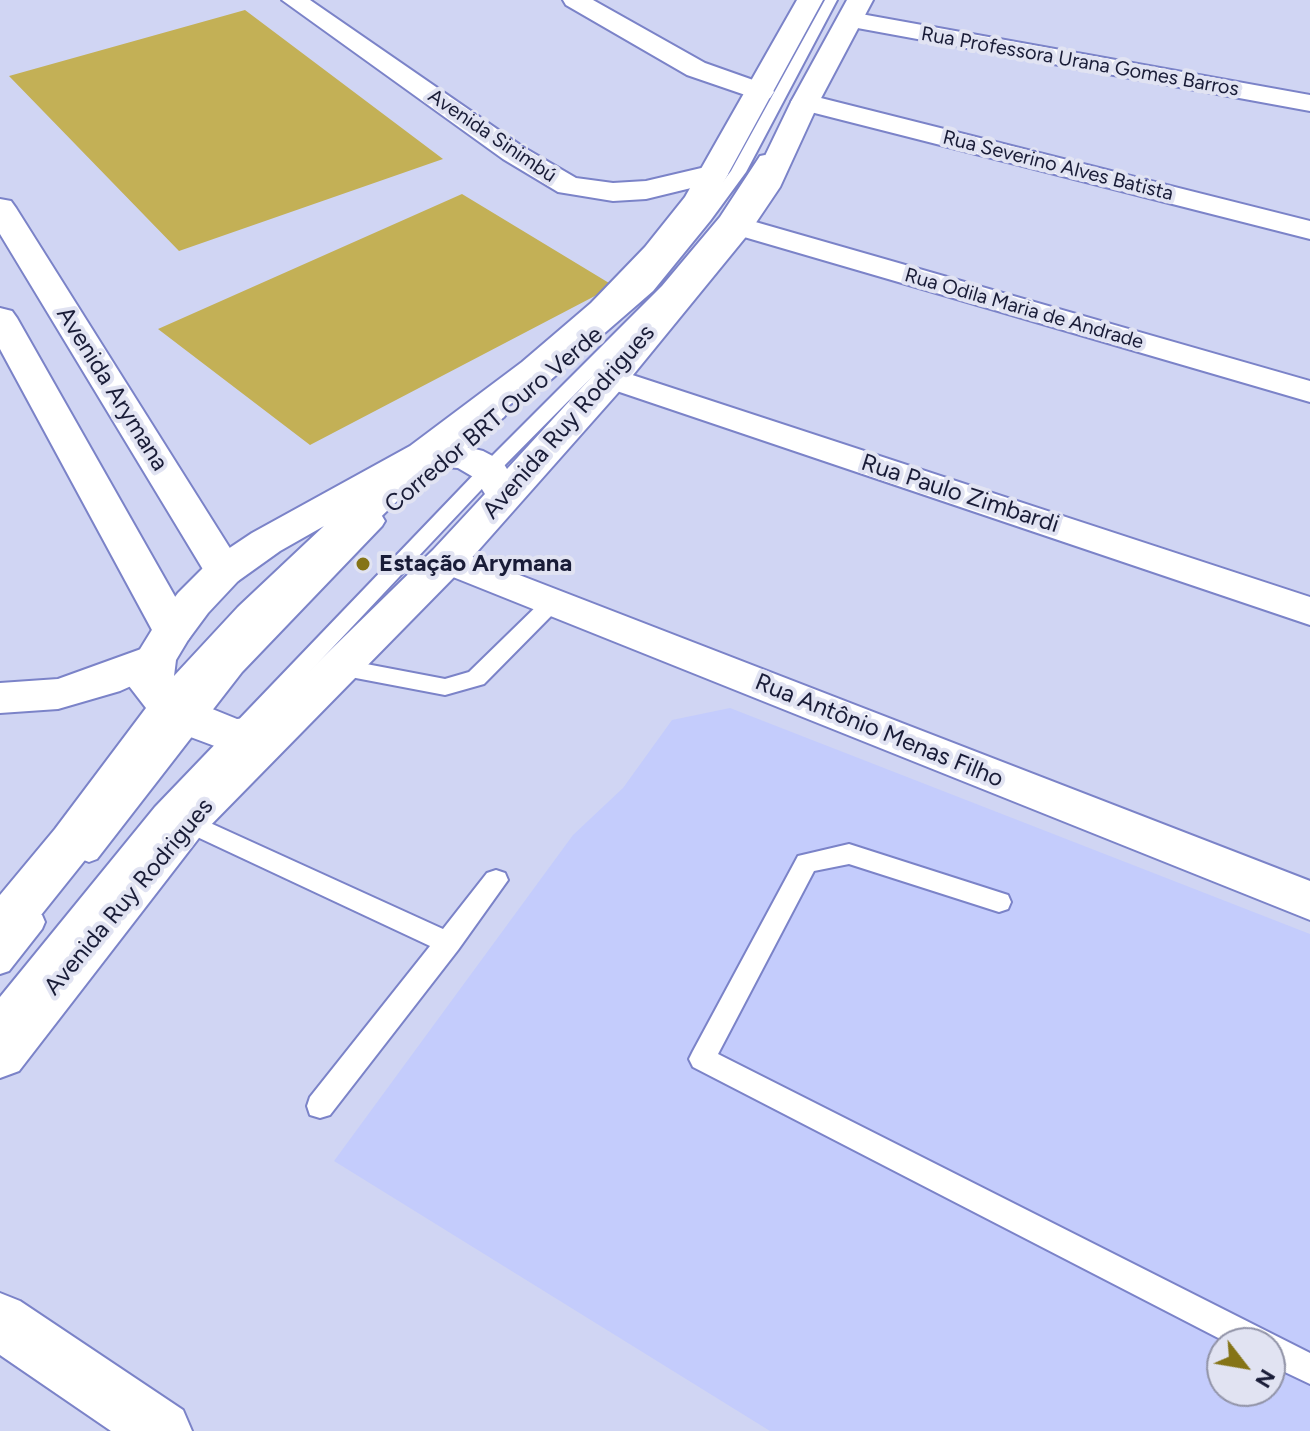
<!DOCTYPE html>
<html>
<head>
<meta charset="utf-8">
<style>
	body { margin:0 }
	#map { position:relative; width:1310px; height:1431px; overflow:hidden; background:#d0d5f3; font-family:Figtree,sans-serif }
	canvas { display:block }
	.north { position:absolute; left:1206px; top:1327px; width:80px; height:80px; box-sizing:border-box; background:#e1e3f2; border:2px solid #9193a7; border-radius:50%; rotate:121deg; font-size:22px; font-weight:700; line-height:32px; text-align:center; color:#191c37 }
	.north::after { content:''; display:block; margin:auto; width:28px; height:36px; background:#857417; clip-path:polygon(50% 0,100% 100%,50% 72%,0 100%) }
</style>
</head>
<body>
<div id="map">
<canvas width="1310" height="1431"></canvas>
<div class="north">N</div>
</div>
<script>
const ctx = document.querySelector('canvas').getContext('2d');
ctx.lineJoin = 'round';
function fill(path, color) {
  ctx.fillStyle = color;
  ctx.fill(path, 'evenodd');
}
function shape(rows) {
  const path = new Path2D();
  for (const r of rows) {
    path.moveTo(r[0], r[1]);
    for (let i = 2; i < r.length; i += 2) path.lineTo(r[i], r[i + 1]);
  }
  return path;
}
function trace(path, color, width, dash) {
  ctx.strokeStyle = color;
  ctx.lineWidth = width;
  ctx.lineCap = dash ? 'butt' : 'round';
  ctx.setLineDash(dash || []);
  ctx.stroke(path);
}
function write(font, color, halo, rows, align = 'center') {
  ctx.font = font + ' Figtree,sans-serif';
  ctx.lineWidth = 8;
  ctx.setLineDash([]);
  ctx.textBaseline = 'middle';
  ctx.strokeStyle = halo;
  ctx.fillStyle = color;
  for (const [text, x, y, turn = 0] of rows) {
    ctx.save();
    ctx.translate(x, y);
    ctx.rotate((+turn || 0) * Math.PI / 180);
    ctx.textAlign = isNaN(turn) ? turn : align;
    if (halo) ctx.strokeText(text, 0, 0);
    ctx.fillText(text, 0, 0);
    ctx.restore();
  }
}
fill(shape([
	[730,708,1310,934,1310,1431,770,1431,334,1161,573,835,623,788,672,720],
	[1222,1343,1270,1343,1270,1391,1222,1391]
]), '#c4ccfc');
fill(shape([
	[245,10,443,159,179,251,9,76],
	[462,194,614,286,310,445,158,329]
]), '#c3b056');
const service = shape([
	[825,0,837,0,746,172,710,221,653,291,547,383,535,383,532,379,535,375,641,283,698,215,731,171,825,0],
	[765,155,772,159,760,183,732,223,674,294,496,474,171,819,9,1024,0,1027,0,997,155,807,482,466,662,286,720,217,760,156,765,155],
	[498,407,507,413,504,417,445,466,431,466,429,462,431,458,492,409,498,407],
	[375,515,382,516,385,521,382,526,242,672,97,859,89,862,81,859,77,852,81,845,226,662,368,516,375,515],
	[553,595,560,597,563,602,560,607,484,684,445,695,340,675,332,672,329,667,332,662,340,659,445,679,469,672,546,597,553,595],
	[186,812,443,929,487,873,496,870,505,873,508,880,458,950,330,1115,320,1118,310,1115,307,1106,310,1097,430,946,178,828,174,821,178,814,186,812],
	[849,844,1008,895,1011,902,1008,909,999,912,849,864,814,871,718,1054,1310,1353,1310,1384,1270,1365,1270,1343,1228,1343,693,1067,689,1059,693,1051,798,856,849,844],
	[33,912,42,915,45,922,42,929,9,971,0,974,0,945,24,915,33,912]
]);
const minor = shape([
	[282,0,310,0,523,147,576,178,613,183,646,181,714,165,724,168,728,174,724,180,646,199,613,201,558,192,503,159,282,0],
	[563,0,593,0,705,63,770,86,774,92,770,98,760,100,687,75,566,5,563,0],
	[850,12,1310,95,1310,111,841,25,837,20,841,15,850,12],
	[805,94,1310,221,1310,239,795,108,791,102,795,96,805,94],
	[738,217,1310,381,1310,402,727,232,723,226,727,220,738,217],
	[611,368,1310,597,1310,625,599,385,594,378,599,371,611,368],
	[447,547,1310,881,1310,920,433,569,428,560,433,551,447,547],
	[155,644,169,649,175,659,169,669,120,691,58,709,0,713,0,683,58,679,155,644],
	[0,1293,20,1301,183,1410,192,1431,111,1431,0,1355,0,1293]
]);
const secondary = shape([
	[0,199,11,201,16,208,238,561,244,571,238,581,224,585,210,581,0,234,0,199],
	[0,308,12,311,17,318,194,630,188,640,173,645,158,640,152,630,0,349,0,308]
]);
const primary = shape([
	[797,0,823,0,710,207,667,261,615,317,546,376,459,445,483,451,502,461,507,469,598,370,727,219,750,187,791,102,847,0,873,0,819,102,780,187,749,233,624,386,461,570,202,834,19,1071,0,1078,0,1016,170,808,228,751,177,732,89,855,17,945,0,951,0,895,55,829,146,708,129,686,134,659,158,620,178,593,210,561,252,533,410,446,522,362,591,303,645,247,685,197,797,0],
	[433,466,458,468,475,478,485,494,433,550,263,716,237,719,200,704,268,627,433,466],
	[324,526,238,607,174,676,176,660,188,640,208,613,238,581,280,551,324,526]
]);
trace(service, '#7b83c8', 4);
trace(minor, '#7b83c8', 4);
trace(secondary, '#7b83c8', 4);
trace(primary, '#7b83c8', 4);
fill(service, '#fff');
fill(minor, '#fff');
fill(secondary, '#fff');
fill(primary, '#fff');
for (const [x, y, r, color] of [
	[363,564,8,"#857417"]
]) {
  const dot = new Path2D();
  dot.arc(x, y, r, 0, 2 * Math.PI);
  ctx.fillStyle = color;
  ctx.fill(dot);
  trace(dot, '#e1e3f2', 3);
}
write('20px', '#191c37', '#e1e3f2', [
	["Rua Professora Urana Gomes Barros",1080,62,10],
	["Avenida Sinimbú",492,136,34],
	["Rua Severino Alves Batista",1058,166,14],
	["Rua Odila Maria de Andrade",1024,309,16]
]);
write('24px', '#191c37', '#e1e3f2', [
	["Avenida Arymana",112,389,58],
	["Corredor BRT Ouro Verde",494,420,-40],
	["Avenida Ruy Rodrigues",569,422,-49],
	["Rua Paulo Zimbardi",960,494,18],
	["Rua Antônio Menas Filho",879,731,22],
	["Avenida Ruy Rodrigues",129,897,-50]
]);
write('bold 24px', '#191c37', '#e1e3f2', [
	["Estação Arymana",379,564]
], 'left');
</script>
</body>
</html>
